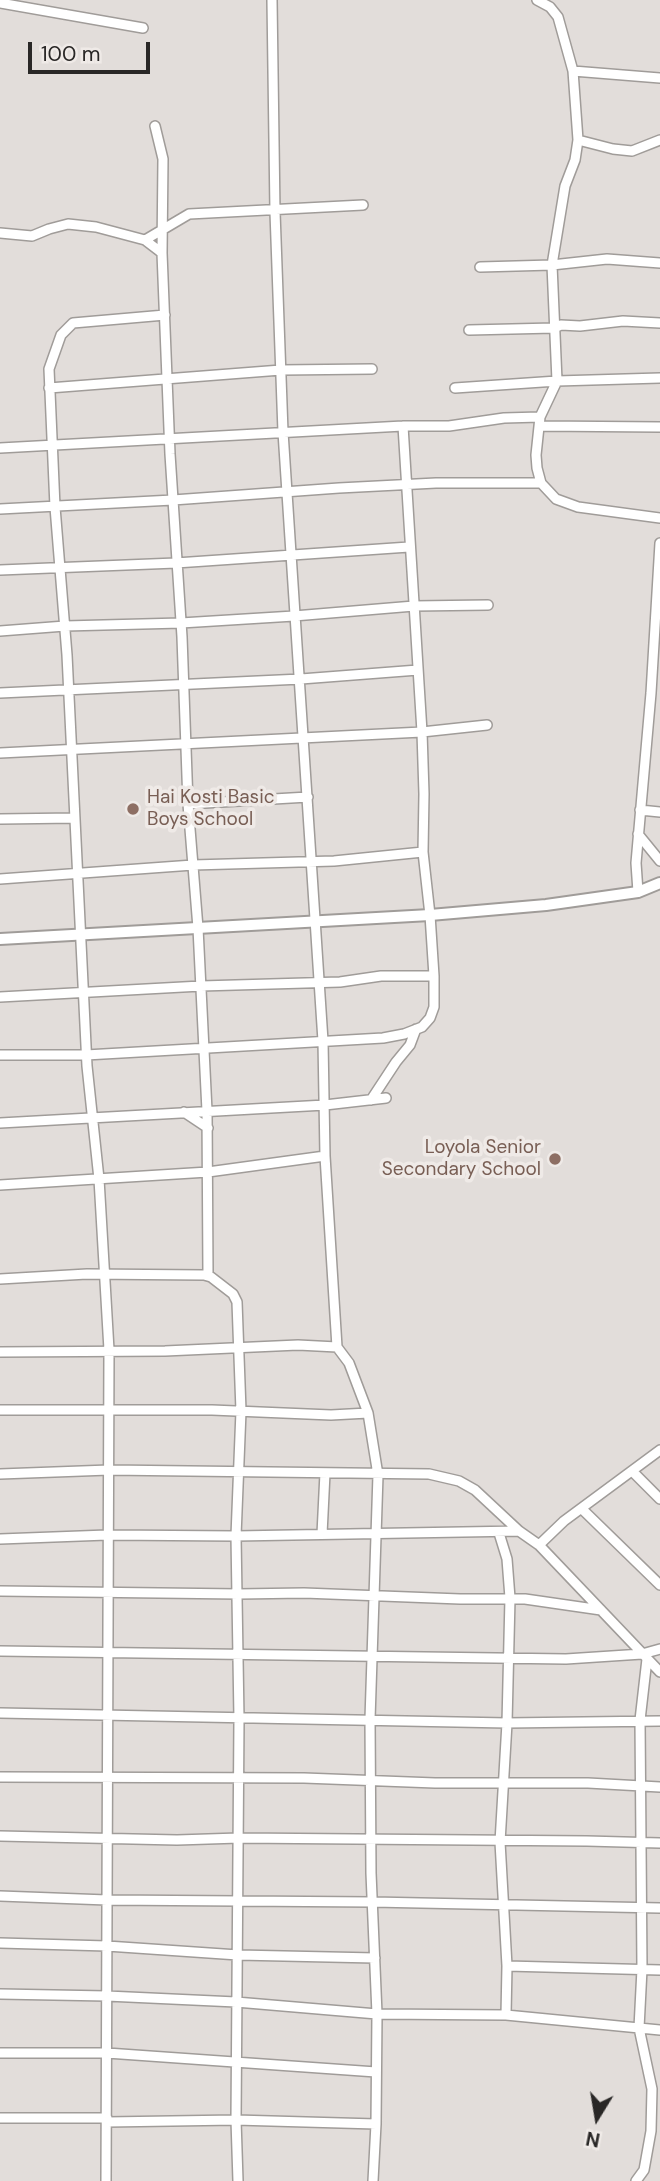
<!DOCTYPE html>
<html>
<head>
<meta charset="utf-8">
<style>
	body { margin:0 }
	#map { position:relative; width:660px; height:2181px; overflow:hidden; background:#e2ddda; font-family:"DM Sans",sans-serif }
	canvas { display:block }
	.north { position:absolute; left:562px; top:2083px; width:70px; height:70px; -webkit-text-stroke:5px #efeae7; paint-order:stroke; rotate:191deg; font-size:19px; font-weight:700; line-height:28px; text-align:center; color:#292726 }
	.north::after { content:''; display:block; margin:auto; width:24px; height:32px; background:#292726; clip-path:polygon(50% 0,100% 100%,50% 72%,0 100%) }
	.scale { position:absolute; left:28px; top:42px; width:122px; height:32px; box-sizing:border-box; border:4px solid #292726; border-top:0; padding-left:9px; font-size:21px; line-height:24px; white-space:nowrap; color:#292726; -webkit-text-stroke:5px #efeae7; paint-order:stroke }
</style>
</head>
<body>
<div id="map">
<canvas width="660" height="2181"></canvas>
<div class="north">N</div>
<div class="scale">100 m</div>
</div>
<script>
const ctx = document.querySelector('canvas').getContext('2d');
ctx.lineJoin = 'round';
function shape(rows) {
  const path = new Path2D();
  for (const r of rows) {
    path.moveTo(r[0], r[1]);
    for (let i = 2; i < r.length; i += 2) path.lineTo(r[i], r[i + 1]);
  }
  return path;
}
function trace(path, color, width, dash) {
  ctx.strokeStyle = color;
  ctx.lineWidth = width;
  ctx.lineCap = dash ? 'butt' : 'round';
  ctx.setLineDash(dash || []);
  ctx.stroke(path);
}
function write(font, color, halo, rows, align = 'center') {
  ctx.font = font + ' "DM Sans",sans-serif';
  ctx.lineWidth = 7;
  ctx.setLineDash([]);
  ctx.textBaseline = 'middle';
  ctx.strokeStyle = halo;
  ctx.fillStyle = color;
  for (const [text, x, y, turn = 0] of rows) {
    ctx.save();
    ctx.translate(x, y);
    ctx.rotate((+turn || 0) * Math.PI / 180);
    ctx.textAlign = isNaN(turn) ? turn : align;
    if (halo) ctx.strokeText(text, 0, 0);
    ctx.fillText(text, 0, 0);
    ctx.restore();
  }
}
const minor = shape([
	[272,0,275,212,283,432,323,1041,325,1156,337,1347],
	[537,0,550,7,558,17,573,71,660,78],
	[0,3,143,28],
	[573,71,578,140,575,160,565,186,552,265,557,381,540,417,536,455,537,468,541,483,556,499,578,507,660,518],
	[155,126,163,159,162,253,170,454,182,637,188,804,198,928,207,1111,208,1275],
	[578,140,613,149,632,151,660,140],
	[0,233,32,236,49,229,68,224,96,227,145,240,189,214,363,205],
	[145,240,162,253],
	[480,267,552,265,607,259,660,263],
	[469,330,554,328,561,325,580,326,623,321,660,323],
	[49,388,281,370,372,369],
	[455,388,557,381,660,378],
	[539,426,660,427],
	[0,448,403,426,449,426,504,418,540,417],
	[0,509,173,500,339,488,436,483,541,483],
	[0,570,176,563,409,547],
	[0,631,65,626,181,623,294,616,414,606,488,605],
	[0,693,301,679,418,670],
	[0,753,422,732,487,725],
	[188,804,308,797],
	[640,810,660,812],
	[0,819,75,818],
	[638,834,660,861],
	[0,879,193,865,334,861,423,852],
	[638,892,636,863,651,693,660,543],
	[0,997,201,986,340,982,381,976,434,976],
	[0,1055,86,1055,383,1038,404,1034,422,1027,430,1018,434,1007,434,976,430,915,423,852,424,794,422,732,403,426],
	[371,1100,396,1062,410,1045,416,1029],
	[184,1112,208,1128],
	[0,1123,325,1105,386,1098],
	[0,1185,208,1172,325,1156],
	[0,1279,87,1274,204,1275,211,1277,233,1294,237,1302,241,1411,236,1536,239,1719,236,2120,238,2181],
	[0,1352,165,1351,298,1345,337,1347,349,1363,368,1413],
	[0,1410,212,1410,331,1415,368,1413,378,1475,370,1719,371,1873,377,2014,376,2124],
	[660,1450,564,1521,539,1545,660,1672],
	[632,1471,660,1499],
	[0,1474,109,1470,429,1474,459,1481,475,1490,519,1531,539,1545],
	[582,1509,660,1585],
	[499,1533,507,1559,510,1598,507,1723,500,1842,507,1966,506,2015],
	[322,1534,325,1473],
	[0,1539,107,1535,236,1536,519,1531],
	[0,1591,239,1594,304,1593,460,1599,525,1599,601,1610],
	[0,1651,566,1659,642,1654,660,1649],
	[0,1713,507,1723,660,1721],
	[0,1777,304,1778,435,1783,588,1783,660,1787],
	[0,1836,177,1840,239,1838,587,1841,660,1843],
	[0,1896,107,1900,373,1902,660,1908],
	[0,1943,107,1946,238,1955,375,1958],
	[507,1966,660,1970],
	[0,1994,107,1996,236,2002,377,2014,506,2015,660,2030],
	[0,2053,107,2053,376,2072],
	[0,2118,107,2118],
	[107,2122,236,2120,376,2124,373,2181],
	[106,2181,109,1350,99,1179,87,1066,67,655,55,507,49,369,61,335,73,323,165,315],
	[636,2181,644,2170,651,2131,652,2089,639,2028,642,1969,640,1720,647,1659]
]);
const major = shape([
	[0,939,430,915,546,905,638,892,660,883]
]);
trace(minor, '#a09c99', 12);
trace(major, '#a09c99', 14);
trace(minor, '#fff', 9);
trace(major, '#fff', 10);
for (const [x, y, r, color] of [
	[133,809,7,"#8d6e63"],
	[555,1159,7,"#8d6e63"]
]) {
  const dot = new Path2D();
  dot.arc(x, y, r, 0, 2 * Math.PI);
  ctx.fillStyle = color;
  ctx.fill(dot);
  trace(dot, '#efeae7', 2.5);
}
write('19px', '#785e54', '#efeae7', [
	["Hai Kosti Basic",147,798],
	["Boys School",147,820],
	["Loyola Senior",541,1148,"right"],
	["Secondary School",541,1170,"right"]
], 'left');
</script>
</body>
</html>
